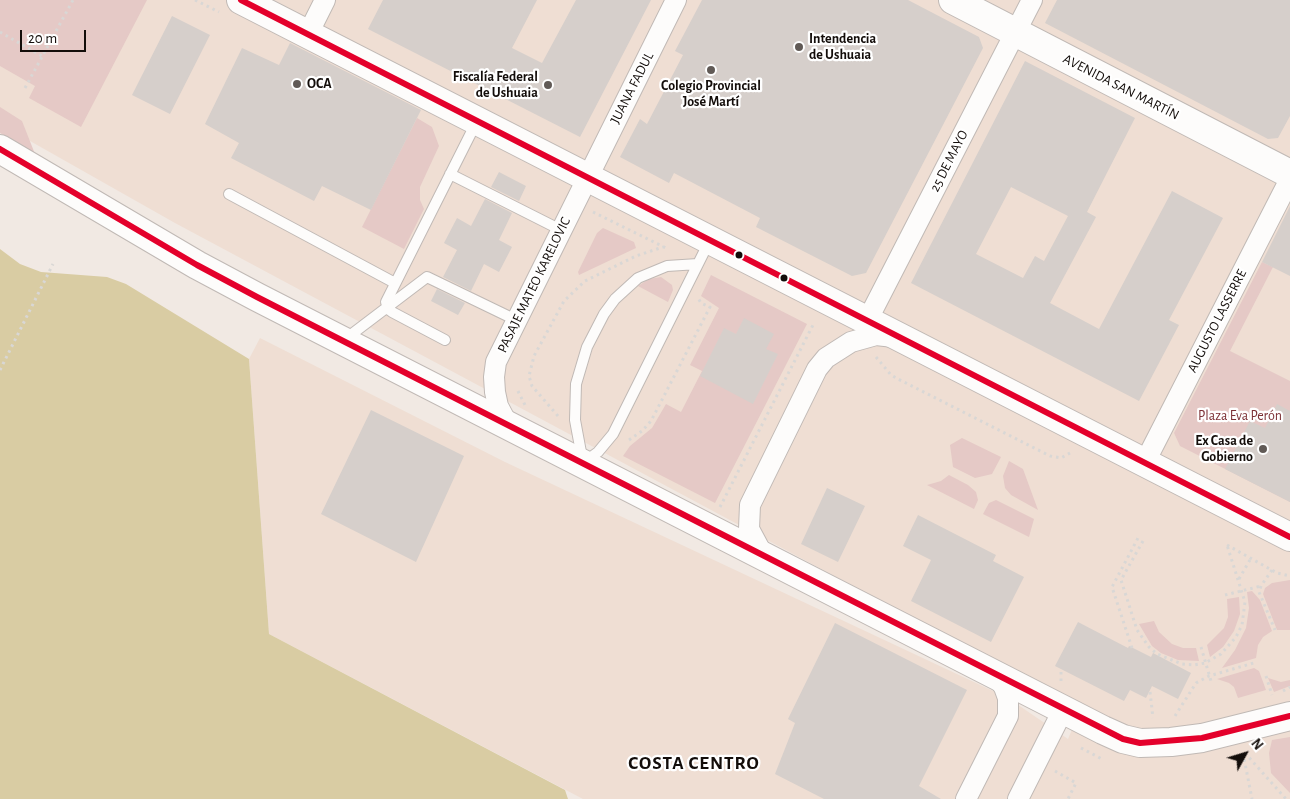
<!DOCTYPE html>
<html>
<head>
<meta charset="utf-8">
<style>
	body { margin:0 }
	#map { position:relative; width:1290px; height:799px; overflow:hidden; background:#f1e9e3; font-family:"Alegreya Sans",sans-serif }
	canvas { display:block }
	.north { position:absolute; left:1220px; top:729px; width:50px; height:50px; -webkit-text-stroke:4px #fff; paint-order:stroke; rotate:51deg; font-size:14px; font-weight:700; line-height:20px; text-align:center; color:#130d0a }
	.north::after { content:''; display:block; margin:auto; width:18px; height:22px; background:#130d0a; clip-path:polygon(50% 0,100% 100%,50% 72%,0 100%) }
	.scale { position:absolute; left:20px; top:30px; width:66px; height:22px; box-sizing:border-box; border:2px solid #130d0a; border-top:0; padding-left:6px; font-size:15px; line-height:18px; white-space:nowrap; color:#130d0a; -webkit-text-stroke:4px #fff; paint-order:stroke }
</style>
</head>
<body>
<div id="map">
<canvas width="1290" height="799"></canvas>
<div class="north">N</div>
<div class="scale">20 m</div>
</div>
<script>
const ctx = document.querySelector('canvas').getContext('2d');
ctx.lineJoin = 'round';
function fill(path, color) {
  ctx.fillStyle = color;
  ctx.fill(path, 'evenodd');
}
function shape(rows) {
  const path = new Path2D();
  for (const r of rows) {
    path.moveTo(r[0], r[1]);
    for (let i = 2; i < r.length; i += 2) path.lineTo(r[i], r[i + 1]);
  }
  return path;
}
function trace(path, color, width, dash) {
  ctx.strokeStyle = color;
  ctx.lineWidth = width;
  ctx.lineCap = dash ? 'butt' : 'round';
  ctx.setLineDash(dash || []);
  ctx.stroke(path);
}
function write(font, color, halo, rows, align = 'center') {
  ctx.font = font + ' "Alegreya Sans",sans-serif';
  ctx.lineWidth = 4.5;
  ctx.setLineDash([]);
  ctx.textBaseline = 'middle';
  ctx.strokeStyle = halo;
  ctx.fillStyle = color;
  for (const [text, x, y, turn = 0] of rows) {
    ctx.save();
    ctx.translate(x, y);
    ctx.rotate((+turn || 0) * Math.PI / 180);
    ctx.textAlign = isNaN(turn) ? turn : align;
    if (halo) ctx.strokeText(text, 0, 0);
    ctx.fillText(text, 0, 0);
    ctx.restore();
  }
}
fill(shape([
	[0,0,1290,0,1290,799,583,799,269,634,249,359,260,338,505,462,1008,698,1068,739,1081,708,175,223,0,124]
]), '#efded3');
fill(shape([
	[0,0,147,0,81,127,29,98,35,86,0,66],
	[0,107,22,121,35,154,0,133],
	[417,118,432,127,439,146,420,187,420,200,424,209,404,249,362,227],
	[603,228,634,242,636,248,579,275,578,272,597,233],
	[1262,262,1273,267,1230,351,1290,381,1290,502,1180,446,1174,433],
	[711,275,807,324,715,503,623,456,630,446,652,428,666,404,681,412,702,371,690,365,719,308,701,296],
	[661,277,672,285,673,290,668,302,638,286,649,279],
	[962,438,1001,457,992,474,975,478,953,467,950,445],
	[1009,461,1023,469,1038,510,1011,495,1005,488,1003,476],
	[949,475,968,485,976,492,978,500,974,509,927,485,941,481],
	[996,500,1034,519,1029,537,983,514,989,503],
	[1290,580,1290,630,1277,630,1263,594,1265,588,1272,583],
	[1252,591,1260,600,1272,631,1263,637,1258,645,1256,658,1222,668,1235,650,1246,628,1249,608,1247,592],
	[1239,597,1240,614,1234,631,1223,647,1210,657,1207,645,1224,628,1228,617,1227,599],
	[1154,621,1159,632,1172,644,1183,648,1196,648,1199,661,1178,660,1161,653,1152,646,1139,624],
	[1254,668,1259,671,1266,690,1238,698,1234,687,1229,683,1217,679],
	[1268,678,1281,682,1290,680,1290,686,1274,692],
	[1290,737,1290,793,1271,773,1269,753,1272,740]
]), '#e5c9c6');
fill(shape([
	[0,249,20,264,41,272,107,277,126,284,249,359,269,634,565,790,568,799,0,799]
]), '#d9cca3');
fill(shape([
	[383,0,537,0,512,48,542,63,576,0,651,0,580,137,368,29],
	[702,0,908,0,979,37,983,48,866,273,852,276,756,227,760,218,674,173,669,183,620,157,640,119,647,124,683,55,675,51],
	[1057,0,1290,0,1290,116,1278,138,1268,139,1045,23],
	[172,16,210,35,170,114,132,95],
	[290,43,421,110,371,210,322,186,314,201,231,158,239,143,205,124,242,48,279,65],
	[1025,61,1135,118,1087,212,1096,217,1050,303,1099,329,1172,191,1223,218,1169,320,1179,325,1139,401,911,283],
	[1011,187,1068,216,1044,261,1035,256,1023,278,976,254],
	[499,172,526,186,519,201,491,187],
	[485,199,512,213,499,240,512,247,499,272,484,264,471,291,443,277,457,250,444,243,457,218,471,226],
	[1290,206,1290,276,1262,262],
	[437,289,465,303,458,315,431,301],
	[744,318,774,334,766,349,778,354,753,404,700,376,724,328,736,334],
	[1277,404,1290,411,1290,502,1225,469,1250,421,1265,428],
	[371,410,464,456,416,562,321,514],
	[827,488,865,506,838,562,801,544],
	[918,515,996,555,993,561,1024,577,991,642,911,601,931,560,903,546],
	[1078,622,1128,648,1129,646,1151,657,1153,653,1191,673,1178,699,1152,686,1146,698,1130,690,1124,701,1055,666],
	[835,623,967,690,919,786,941,799,824,799,775,774,795,723,788,719]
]), '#d6cfcb');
const lane = shape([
	[450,174,561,230],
	[229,194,395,283],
	[698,264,667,266,638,278,615,299,604,314,587,347,576,384,575,420,583,463,598,452,613,434,710,240],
	[344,340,427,277,516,320],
	[445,340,392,312,388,309,386,302,477,121]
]);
const street = shape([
	[308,34,325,0],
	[867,321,1032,0],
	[508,425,498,406,495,392,494,377,496,362,676,0],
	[1145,462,1290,179],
	[763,555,749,529,750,505,817,369,826,358,851,342,876,335,894,337],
	[966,799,1008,716,1008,698,1004,687,995,674],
	[1018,799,1063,710]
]);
const secondary = shape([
	[953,0,1290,174]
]);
const primary = shape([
	[241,0,1290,537],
	[0,149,197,265,257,297,1103,730,1123,739,1140,743,1171,742,1202,738,1290,716]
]);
trace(lane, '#c0b9b5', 12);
trace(street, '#c0b9b5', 22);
trace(secondary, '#c0b9b5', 30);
trace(primary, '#c0b9b5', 30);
trace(shape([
	[195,0,219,12],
	[0,32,42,56],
	[25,88,73,0],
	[593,212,668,249],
	[876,357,891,375,898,379,1050,456,1061,458,1070,453],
	[0,370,53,264],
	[518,391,525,405],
	[558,416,532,386,529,376,534,356,564,301,585,281,636,256,663,247],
	[629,440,642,431,651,421,710,307,701,303,698,298],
	[720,507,814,323],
	[1143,541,1121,580,1137,630,1149,647,1157,654,1182,664,1194,665,1205,663,1221,654,1236,637,1242,625,1245,602,1227,545],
	[1227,545,1277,573,1290,576],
	[1272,570,1261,586,1259,592,1275,630],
	[1239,579,1251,558],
	[1225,595,1261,586],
	[1201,647,1211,681],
	[1132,648,1112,587,1138,538],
	[1266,676,1272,695],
	[1061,681,1061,669],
	[1283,691,1290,687],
	[1150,692,1153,718],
	[1175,716,1196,683,1209,676,1257,662],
	[1081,748,1102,759],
	[1243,753,1252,799],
	[1245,753,1286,799],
	[1055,771,1076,783,1068,799]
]), '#d9d7d5', 3, [2.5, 4]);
trace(lane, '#fdfcfb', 10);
trace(street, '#fdfcfb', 20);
trace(secondary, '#fdfcfb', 28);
trace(primary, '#fdfcfb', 28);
trace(shape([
	[241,0,1290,537],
	[0,149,197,265,257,297,1123,739,1140,743,1202,738,1290,716]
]), '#e4002b', 6);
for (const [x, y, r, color] of [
	[799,47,5,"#615a56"],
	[711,70,5,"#615a56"],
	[297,84,5,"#615a56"],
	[548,85,5,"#615a56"],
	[739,255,4.5,"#130d0a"],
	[784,278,4.5,"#130d0a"],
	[1263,449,5,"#615a56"]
]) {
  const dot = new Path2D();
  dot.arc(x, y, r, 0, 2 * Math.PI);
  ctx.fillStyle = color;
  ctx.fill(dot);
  trace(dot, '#fff', 2);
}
write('bold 14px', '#130d0a', '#fff', [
	["Intendencia",809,39],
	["de Ushuaia",809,55],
	["Fiscalía Federal",538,77,"right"],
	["de Ushuaia",538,93,"right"],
	["OCA",307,84],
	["Colegio Provincial",711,86,"center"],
	["José Martí",711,102,"center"],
	["Ex Casa de",1253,441,"right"],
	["Gobierno",1253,457,"right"]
], 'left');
write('14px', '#130d0a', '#fff', [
	["AVENIDA SAN MARTÍN",1121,87,27],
	["JUANA FADUL",632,88,-63],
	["25 DE MAYO",949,161,-63],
	["PASAJE MATEO KARELOVIC",534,285,-64],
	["AUGUSTO LASSERRE",1217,321,-63]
]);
write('14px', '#7c3035', '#fff', [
	["Plaza Eva Perón",1240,416]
]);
ctx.letterSpacing = '1px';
write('bold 19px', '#130d0a', '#fff', [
	["COSTA CENTRO",694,763]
]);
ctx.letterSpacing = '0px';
</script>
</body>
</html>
